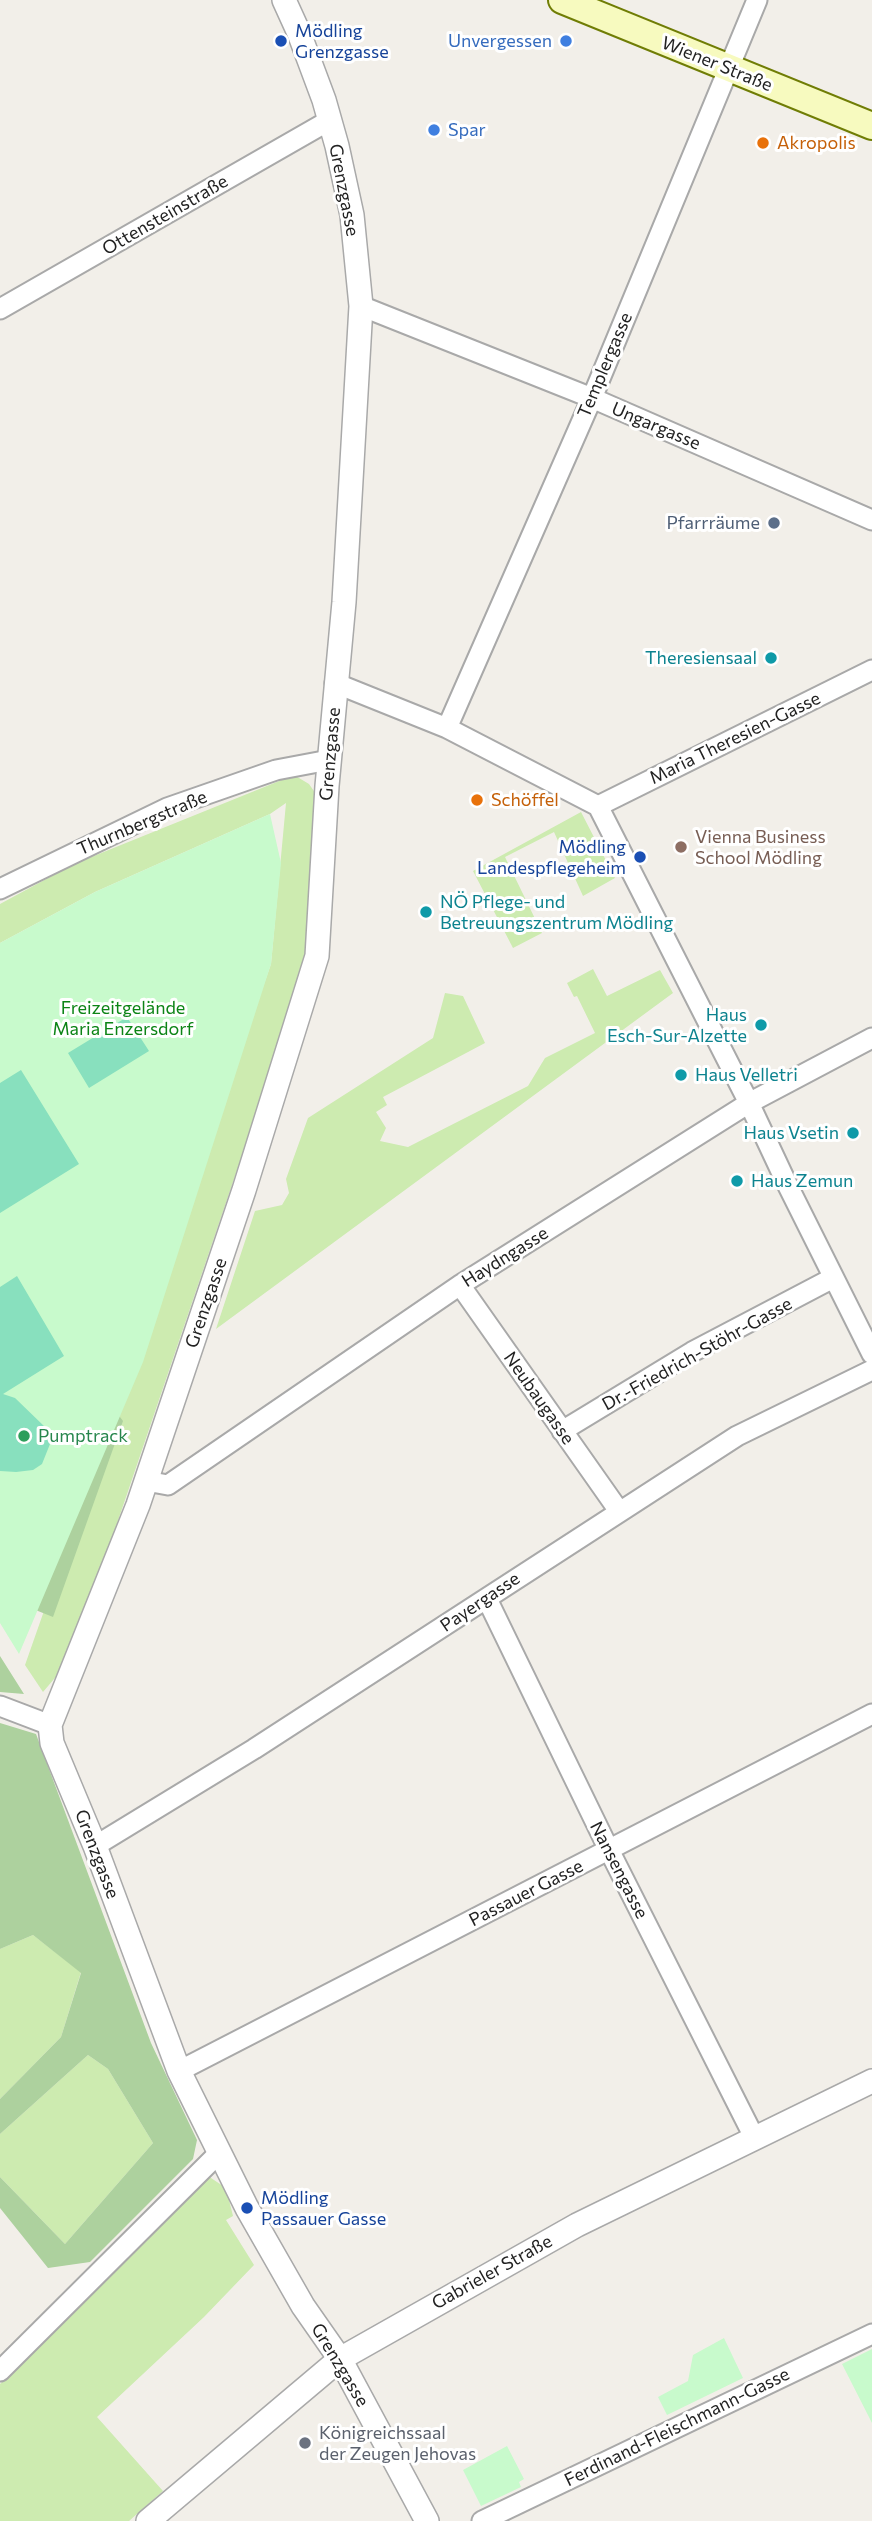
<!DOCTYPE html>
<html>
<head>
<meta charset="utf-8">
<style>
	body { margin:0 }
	canvas { display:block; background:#f2efe9 }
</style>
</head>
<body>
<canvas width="872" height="2521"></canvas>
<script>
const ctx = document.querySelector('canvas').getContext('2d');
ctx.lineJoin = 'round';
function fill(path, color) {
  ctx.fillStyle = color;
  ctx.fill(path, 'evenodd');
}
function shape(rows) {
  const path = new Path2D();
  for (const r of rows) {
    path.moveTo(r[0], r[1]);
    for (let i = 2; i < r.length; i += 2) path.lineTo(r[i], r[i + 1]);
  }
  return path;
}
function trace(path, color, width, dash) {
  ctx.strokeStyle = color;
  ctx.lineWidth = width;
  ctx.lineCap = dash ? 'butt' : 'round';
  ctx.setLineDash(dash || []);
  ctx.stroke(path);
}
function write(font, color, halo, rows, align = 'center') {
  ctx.font = font + ' Commissioner,sans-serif';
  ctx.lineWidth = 6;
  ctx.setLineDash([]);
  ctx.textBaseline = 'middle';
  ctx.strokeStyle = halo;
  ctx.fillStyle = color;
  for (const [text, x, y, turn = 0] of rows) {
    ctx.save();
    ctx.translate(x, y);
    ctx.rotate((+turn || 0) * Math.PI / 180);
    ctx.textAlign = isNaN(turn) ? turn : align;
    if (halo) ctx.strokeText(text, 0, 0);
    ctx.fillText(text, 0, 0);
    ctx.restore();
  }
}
fill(shape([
	[294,775,309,784,316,794,306,967,71,1659,43,1692,25,1665,271,964,286,803,270,814,95,892,0,943,0,904,74,864],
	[581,812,615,878,583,896,554,832,505,857,542,933,513,948,473,871],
	[593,969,607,996,660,970,673,993,216,1329,255,1211,282,1205,289,1193,286,1179,308,1118,433,1038,445,993,463,996,485,1043,383,1097,387,1105,376,1112,386,1128,380,1141,408,1147,528,1086,545,1058,595,1033,577,996,574,997,567,983],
	[33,1935,81,1972,61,2037,0,2099,0,1949],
	[88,2055,108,2069,153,2143,65,2244,0,2177,0,2134],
	[208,2176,226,2188,233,2216,226,2220,254,2265,204,2317,97,2417,163,2491,129,2521,0,2521,0,2384]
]), '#cdebb0');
fill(shape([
	[104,1396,123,1421,53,1617,28,1607,0,1529],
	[0,1656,24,1694,0,1692],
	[0,1723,36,1734,151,2043,197,2140,193,2159,90,2262,48,2268,0,2208,0,2177,65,2244,153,2143,108,2069,88,2055,0,2134,0,2099,61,2037,81,1973,33,1935,0,1949]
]), '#add19e');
fill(shape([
	[270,814,281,863,271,964,143,1362,19,1654,0,1623,0,943,95,892],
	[724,2338,743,2378,667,2415,658,2397,688,2381,693,2355],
	[872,2349,872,2423,842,2364],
	[507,2446,524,2479,519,2482,521,2487,481,2506,463,2470]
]), '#c8facc');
fill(shape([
	[127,1017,149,1051,89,1088,68,1053],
	[21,1070,79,1164,0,1213,0,1083],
	[17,1276,64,1356,3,1394,15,1398,45,1427,50,1444,42,1464,33,1470,16,1472,0,1471,0,1287]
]), '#88e0be');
const minor = shape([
	[361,306,592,398,872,520],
	[0,309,330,120],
	[335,683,447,728,598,806,749,1103,787,1184,872,1354],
	[447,728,592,398,757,0],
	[598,806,872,670],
	[0,889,167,808,276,770,329,760],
	[460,1285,619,1511],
	[562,1431,692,1352,833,1278],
	[146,1481,168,1485,460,1285,749,1103,872,1038],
	[487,1599,609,1850,755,2139],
	[0,1706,50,1725],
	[95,1846,254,1749,737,1436,872,1370],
	[179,2071,872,1714],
	[0,2371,219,2153],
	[482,2521,872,2334]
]);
const tertiary = shape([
	[284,0,299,33,324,100,337,146,352,215,361,306,344,602,327,786,317,956,244,1190,138,1505,50,1725,52,1743,95,1846,179,2071,247,2208,303,2306,340,2359,427,2521],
	[148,2521,340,2359,577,2225,872,2081]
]);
const secondary = shape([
	[562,0,872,126]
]);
trace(minor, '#a9a9a9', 23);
trace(tertiary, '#a9a9a9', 26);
trace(secondary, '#707d05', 30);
trace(minor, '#fff', 19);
trace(tertiary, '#fff', 23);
trace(secondary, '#f7fabf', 26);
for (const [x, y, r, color] of [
	[281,41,7,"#1a4fb4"],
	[566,41,7,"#3f7fe0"],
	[434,130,7,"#3f7fe0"],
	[763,143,7,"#e8710a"],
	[774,523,7,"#5c6f8a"],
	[771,658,7,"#0f9aa8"],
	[477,800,7,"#e8710a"],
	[681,847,7,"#8d6e63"],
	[640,857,7,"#1a4fb4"],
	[426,912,7,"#0f9aa8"],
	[761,1025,7,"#0f9aa8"],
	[681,1075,7,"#0f9aa8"],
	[853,1133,7,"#0f9aa8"],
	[737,1181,7,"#0f9aa8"],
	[24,1436,7,"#2e9e5b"],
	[247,2208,7,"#1a4fb4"],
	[305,2443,7,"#6b7280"]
]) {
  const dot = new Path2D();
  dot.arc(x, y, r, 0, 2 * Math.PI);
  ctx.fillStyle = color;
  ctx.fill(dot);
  trace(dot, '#fff', 2.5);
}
write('18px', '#164399', '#fff', [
	["Mödling",295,31],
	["Grenzgasse",295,52],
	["Mödling",626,847,"right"],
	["Landespflegeheim",626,868,"right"],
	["Mödling",261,2198],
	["Passauer Gasse",261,2219]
], 'left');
write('18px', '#366cbe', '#fff', [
	["Unvergessen",552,41],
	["Spar",448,130,"left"]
], 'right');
write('18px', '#222', '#fff', [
	["Wiener Straße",717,64,22],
	["Grenzgasse",344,190,79],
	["Ottensteinstraße",165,215,-30],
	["Templergasse",605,365,-67],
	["Ungargasse",656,426,23],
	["Maria Theresien-Gasse",735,738,-26],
	["Grenzgasse",330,754,-85],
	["Thurnbergstraße",142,823,-23],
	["Haydngasse",505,1257,-32],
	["Grenzgasse",206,1303,-71],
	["Dr.-Friedrich-Stöhr-Gasse",697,1354,-29],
	["Neubaugasse",539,1398,55],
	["Payergasse",480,1602,-34],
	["Grenzgasse",97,1854,69],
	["Nansengasse",619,1870,63],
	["Passauer Gasse",526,1893,-27],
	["Gabrieler Straße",492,2272,-29],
	["Grenzgasse",340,2365,59],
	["Ferdinand-Fleischmann-Gasse",677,2427,-26]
]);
write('18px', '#c56008', '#fff', [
	["Akropolis",777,143],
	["Schöffel",491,800]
], 'left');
write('18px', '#4e5e75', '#fff', [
	["Pfarrräume",760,523]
], 'right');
write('18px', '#0d838f', '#fff', [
	["Theresiensaal",757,658],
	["NÖ Pflege- und",440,902,"left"],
	["Betreuungszentrum Mödling",440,923,"left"],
	["Haus",747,1015],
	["Esch-Sur-Alzette",747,1036],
	["Haus Velletri",695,1075,"left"],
	["Haus Vsetin",839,1133],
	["Haus Zemun",751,1181,"left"]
], 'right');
write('18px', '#785e54', '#fff', [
	["Vienna Business",695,837],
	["School Mödling",695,858]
], 'left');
write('18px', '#0c8416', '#fff', [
	["Freizeitgelände",123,1008],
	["Maria Enzersdorf",123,1029]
]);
write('18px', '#27864d', '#fff', [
	["Pumptrack",38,1436]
], 'left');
write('18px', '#5b616d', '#fff', [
	["Königreichssaal",319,2433],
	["der Zeugen Jehovas",319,2454]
], 'left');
</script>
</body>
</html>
